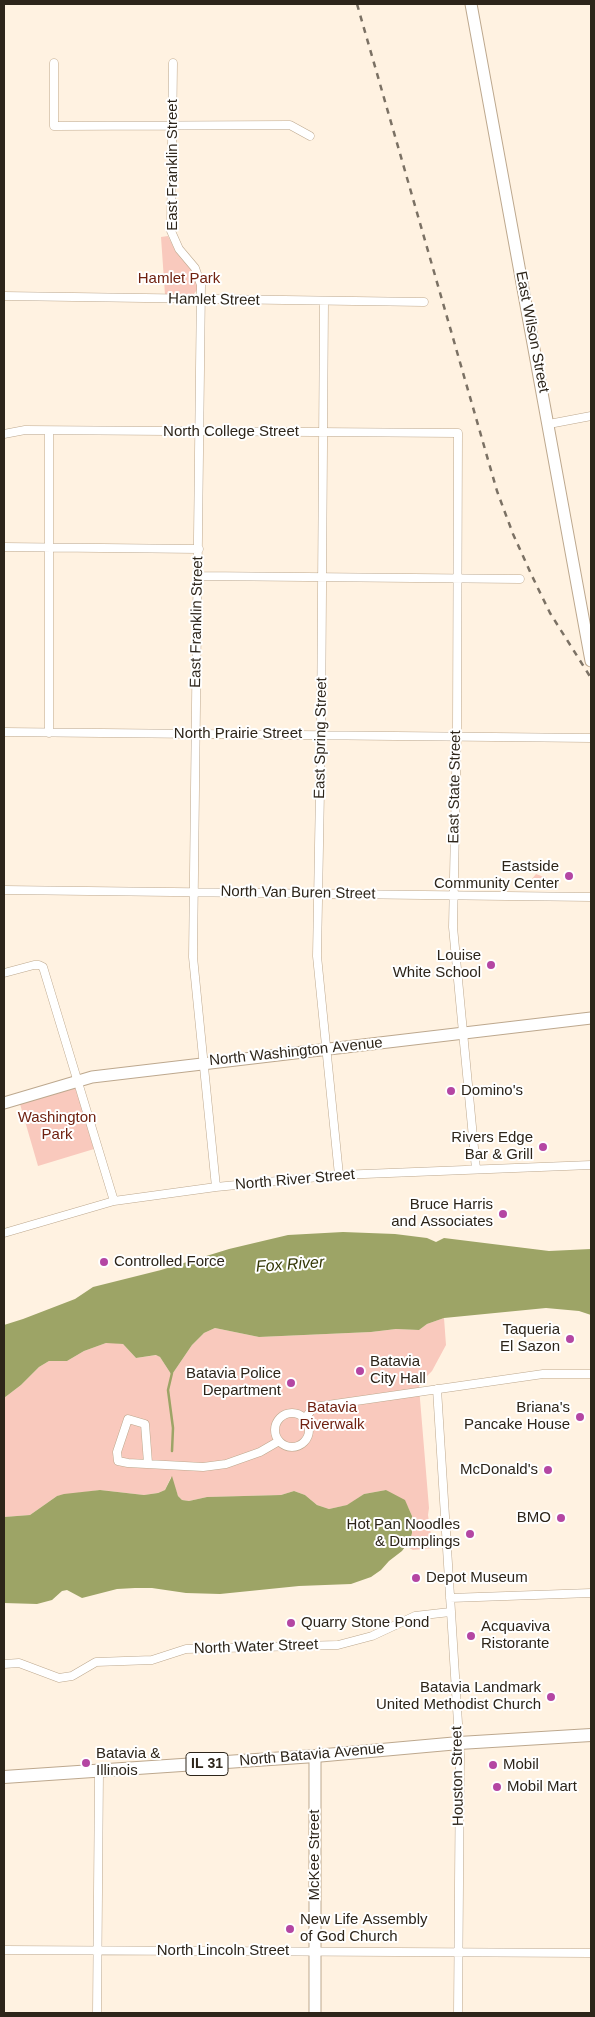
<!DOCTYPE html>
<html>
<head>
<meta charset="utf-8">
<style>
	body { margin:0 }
	#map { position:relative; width:595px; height:2017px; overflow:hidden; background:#fff2e1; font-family:Helvetica,sans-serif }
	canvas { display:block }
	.frame { position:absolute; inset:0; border:5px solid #2d251a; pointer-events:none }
</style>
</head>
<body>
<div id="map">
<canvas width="595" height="2017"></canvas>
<div class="frame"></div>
</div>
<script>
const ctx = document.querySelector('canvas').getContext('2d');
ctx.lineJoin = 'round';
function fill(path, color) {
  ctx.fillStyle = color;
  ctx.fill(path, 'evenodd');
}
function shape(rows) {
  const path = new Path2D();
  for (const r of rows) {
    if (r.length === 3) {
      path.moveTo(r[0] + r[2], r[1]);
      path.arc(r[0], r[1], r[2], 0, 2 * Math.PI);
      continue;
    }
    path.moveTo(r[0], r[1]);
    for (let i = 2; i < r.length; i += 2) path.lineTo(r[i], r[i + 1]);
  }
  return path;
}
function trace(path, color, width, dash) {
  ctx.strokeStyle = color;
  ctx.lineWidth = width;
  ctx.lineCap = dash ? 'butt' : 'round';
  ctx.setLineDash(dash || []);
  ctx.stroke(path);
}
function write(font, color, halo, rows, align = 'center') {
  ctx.font = font + ' Helvetica,sans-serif';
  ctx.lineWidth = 4;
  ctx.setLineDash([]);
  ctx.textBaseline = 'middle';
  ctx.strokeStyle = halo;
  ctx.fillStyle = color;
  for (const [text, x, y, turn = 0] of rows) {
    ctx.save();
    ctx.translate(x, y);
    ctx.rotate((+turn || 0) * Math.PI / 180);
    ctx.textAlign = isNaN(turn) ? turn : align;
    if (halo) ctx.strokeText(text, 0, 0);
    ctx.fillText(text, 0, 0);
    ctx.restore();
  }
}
fill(shape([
	[168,236,176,252,192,270,197,285,197,290,193,295,165,295,161,237],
	[536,874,547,878,543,885,533,883,531,880],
	[76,1088,94,1149,38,1166,20,1104],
	[444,1318,446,1345,432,1371,421,1382,419,1387,429,1508,428,1515,433,1548,413,1550,406,1546,410,1540,413,1529,412,1516,408,1507,386,1490,364,1494,348,1505,329,1509,317,1505,305,1495,294,1491,281,1495,207,1497,189,1501,182,1500,178,1496,171,1477,165,1490,158,1493,144,1495,100,1490,57,1496,30,1515,4,1517,4,1398,21,1385,39,1367,49,1361,67,1361,84,1351,106,1343,116,1343,123,1344,136,1358,157,1355,160,1357,171,1374,173,1373,192,1345,204,1333,215,1328,259,1337,371,1332,396,1329,419,1330,427,1324]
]), '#f9c9bd');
fill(shape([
	[343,1232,395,1234,427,1238,436,1242,444,1238,549,1251,591,1249,591,1315,579,1311,546,1308,444,1318,427,1324,419,1330,396,1329,371,1332,259,1337,215,1328,204,1333,192,1345,173,1373,171,1374,160,1357,156,1355,136,1358,123,1344,106,1343,84,1351,67,1361,49,1361,39,1367,21,1385,4,1398,4,1325,23,1319,75,1299,93,1287,161,1270,229,1249,288,1235],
	[172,1476,178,1496,182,1500,189,1501,207,1497,281,1495,294,1491,305,1495,317,1505,329,1509,347,1505,364,1494,386,1490,405,1500,412,1516,412,1533,410,1540,402,1551,389,1561,381,1570,371,1577,351,1584,299,1586,220,1594,186,1593,152,1588,135,1588,117,1589,82,1598,67,1590,62,1591,52,1600,37,1604,4,1603,4,1517,30,1515,57,1496,64,1494,100,1490,144,1495,158,1493,165,1490]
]), '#9da466');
trace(shape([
	[172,1451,173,1428,168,1390,172,1373]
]), '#9da466', 2.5);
const street = shape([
	[54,63,54,126,290,125,310,136],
	[173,63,171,231,179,249,195,268,201,285,193,957,216,1187],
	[4,296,424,302],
	[324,301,321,735,317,956,339,1175],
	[549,424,591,416],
	[4,434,25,430,458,433,457,727,453,927,476,1169],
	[4,547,199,549],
	[199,576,520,579],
	[4,732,591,738],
	[49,733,49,431],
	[4,890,591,897],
	[4,973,34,965,39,965,43,967,114,1201],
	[4,1233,114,1201,216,1187,339,1175,591,1165],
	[437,1389,460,1755,458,2013],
	[292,1430,17],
	[305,1418,314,1407,543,1374,591,1374],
	[148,1463,145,1424,128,1419,117,1452,118,1461,128,1463,203,1467,226,1464,260,1452,279,1441],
	[450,1598,591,1593],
	[4,1664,19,1663,59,1678,72,1676,96,1662,152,1660,186,1649,338,1645,372,1636,415,1616,450,1612],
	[4,1950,591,1953],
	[97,2013,99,1771]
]);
const secondary = shape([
	[471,4,591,661],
	[4,1103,92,1077,591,1018],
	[315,2013,315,1756]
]);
const primary = shape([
	[4,1777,315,1756,459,1743,591,1735]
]);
trace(street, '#bda88e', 9);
trace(secondary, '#bda88e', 13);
trace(primary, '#bda88e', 14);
trace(street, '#fff', 8);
trace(secondary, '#fff', 11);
trace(primary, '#fff', 12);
trace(shape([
	[357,4,497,491,513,534,532,576,550,613,591,678]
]), '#7b7164', 2.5, [6, 6]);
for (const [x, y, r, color] of [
	[569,876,5,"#b446a3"],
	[491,965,5,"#b446a3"],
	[451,1091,5,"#b446a3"],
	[543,1147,5,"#b446a3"],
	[503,1214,5,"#b446a3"],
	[104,1262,5,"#b446a3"],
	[570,1339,5,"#b446a3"],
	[360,1371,5,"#b446a3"],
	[291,1383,5,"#b446a3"],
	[580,1417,5,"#b446a3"],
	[548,1470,5,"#b446a3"],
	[561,1518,5,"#b446a3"],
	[470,1534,5,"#b446a3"],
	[416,1578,5,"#b446a3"],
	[291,1623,5,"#b446a3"],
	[471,1636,5,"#b446a3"],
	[551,1697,5,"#b446a3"],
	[86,1763,5,"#b446a3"],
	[493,1765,5,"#b446a3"],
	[497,1787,5,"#b446a3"],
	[290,1929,5,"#b446a3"]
]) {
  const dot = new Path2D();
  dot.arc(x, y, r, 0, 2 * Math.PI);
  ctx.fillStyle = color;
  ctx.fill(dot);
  trace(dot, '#fff', 2);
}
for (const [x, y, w] of [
	[207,1764,42]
]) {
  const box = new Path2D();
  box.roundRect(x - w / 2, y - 11.5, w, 23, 4);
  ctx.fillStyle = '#fff';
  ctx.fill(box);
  trace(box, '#2d251a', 1);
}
write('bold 14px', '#2d251a', null, [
	["IL 31",207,1764]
]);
write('15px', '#2d251a', '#fff', [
	["East Franklin Street",173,165,-90],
	["Hamlet Street",214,300,1],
	["East Wilson Street",532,332,79],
	["North College Street",231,432],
	["East Franklin Street",197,622,-89],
	["North Prairie Street",238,734],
	["East Spring Street",321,738,-89],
	["East State Street",455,787,-89],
	["North Van Buren Street",298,893,1],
	["North Washington Avenue",296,1052,-6],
	["North River Street",295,1180,-5],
	["North Water Street",256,1647,-2],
	["North Batavia Avenue",312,1755,-5],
	["Houston Street",458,1776,-91],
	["McKee Street",315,1855,-90],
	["North Lincoln Street",223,1951]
]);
write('15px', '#702211', '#fff', [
	["Hamlet Park",179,279],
	["Washington",57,1118],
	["Park",57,1135],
	["Batavia",332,1408],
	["Riverwalk",332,1425]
]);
write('15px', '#2d251a', '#fff', [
	["Eastside",559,867],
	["Community Center",559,884],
	["Louise",481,956],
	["White School",481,973],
	["Domino's",461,1091,"left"],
	["Rivers Edge",533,1138],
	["Bar & Grill",533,1155],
	["Bruce Harris",493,1205],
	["and Associates",493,1222],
	["Controlled Force",114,1262,"left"],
	["Taqueria",560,1330],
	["El Sazon",560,1347],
	["Batavia",370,1362,"left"],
	["City Hall",370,1379,"left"],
	["Batavia Police",281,1374],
	["Department",281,1391],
	["Briana's",570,1408],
	["Pancake House",570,1425],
	["McDonald's",538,1470],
	["BMO",551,1518],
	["Hot Pan Noodles",460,1525],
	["& Dumplings",460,1542],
	["Depot Museum",426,1578,"left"],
	["Quarry Stone Pond",301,1623,"left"],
	["Acquaviva",481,1627,"left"],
	["Ristorante",481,1644,"left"],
	["Batavia Landmark",541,1688],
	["United Methodist Church",541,1705],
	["Batavia &",96,1754,"left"],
	["Illinois",96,1771,"left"],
	["Mobil",503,1765,"left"],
	["Mobil Mart",507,1787,"left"],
	["New Life Assembly",300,1920,"left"],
	["of God Church",300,1937,"left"]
], 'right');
write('italic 16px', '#363907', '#fff', [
	["Fox River",290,1265,-4]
]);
</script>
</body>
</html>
